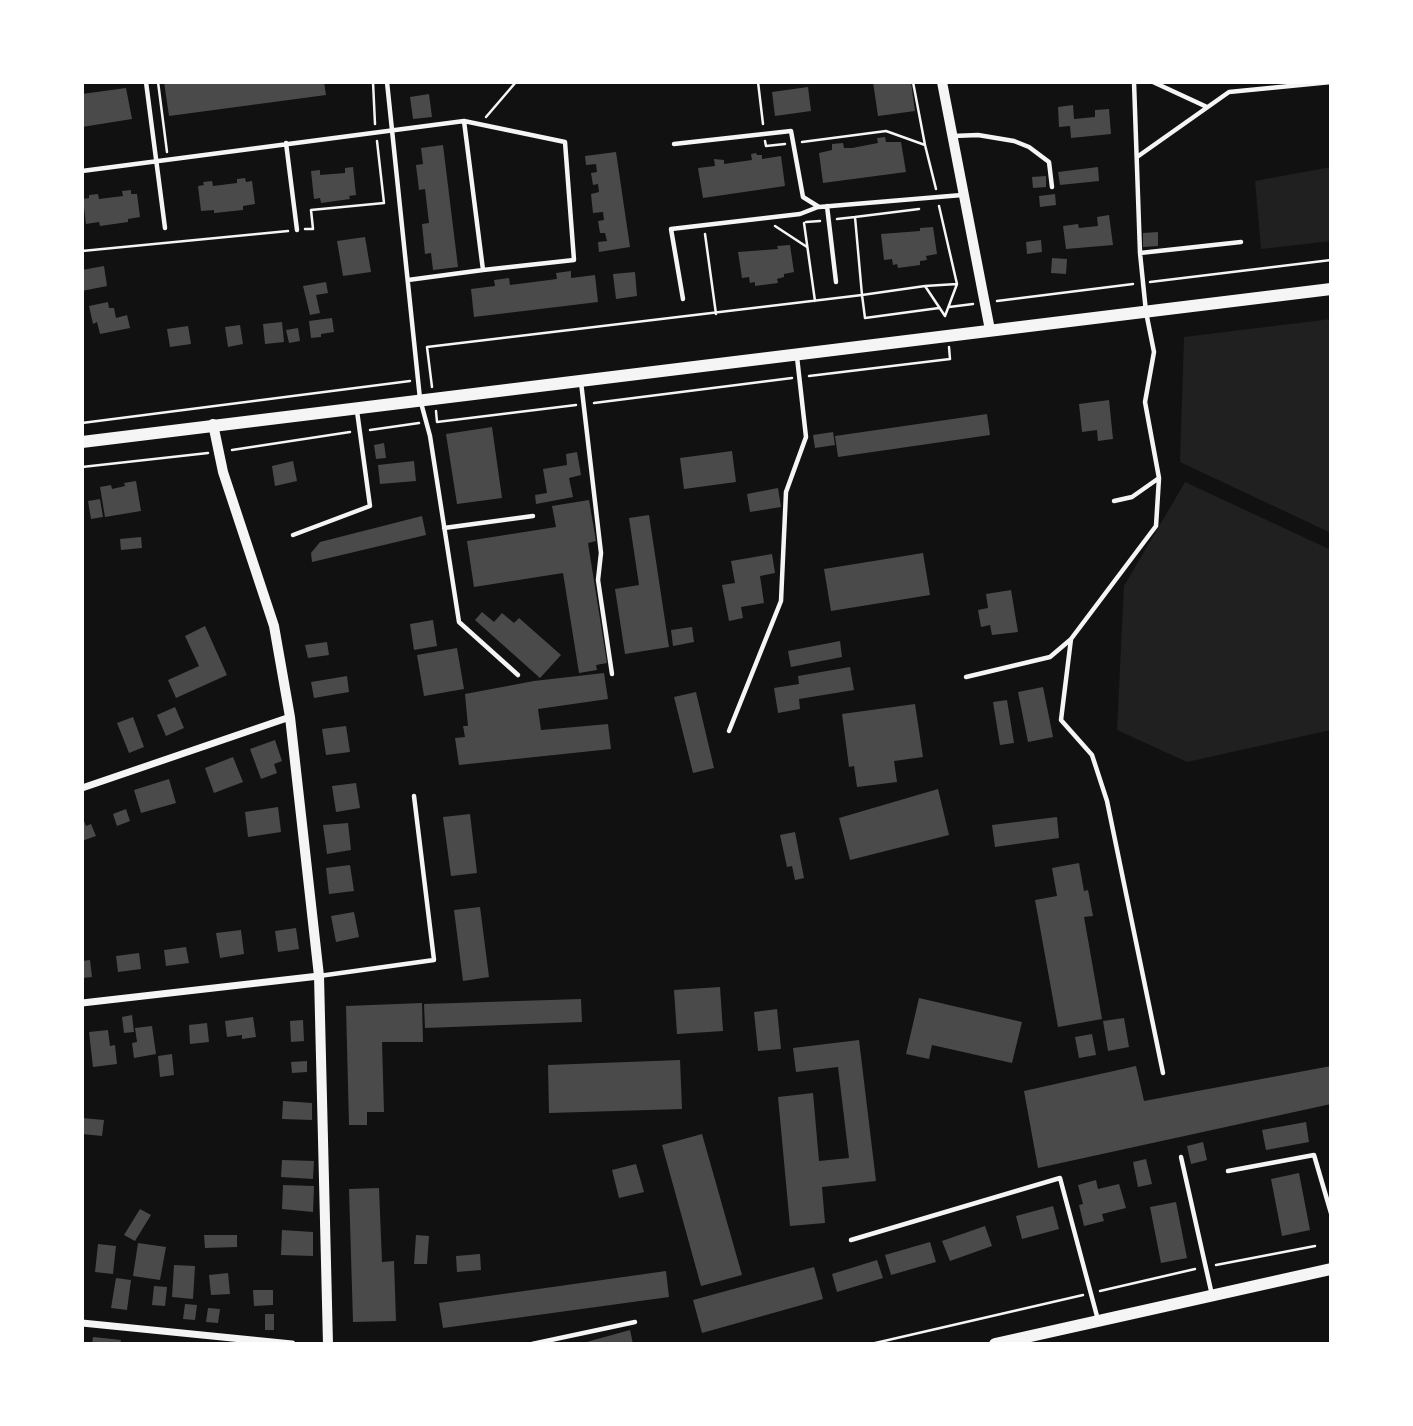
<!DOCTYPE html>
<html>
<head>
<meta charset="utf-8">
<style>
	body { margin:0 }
	#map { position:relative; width:1413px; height:1426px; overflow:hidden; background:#111; font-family:"DM Sans",sans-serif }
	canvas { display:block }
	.frame { position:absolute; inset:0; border:84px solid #fff; pointer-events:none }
</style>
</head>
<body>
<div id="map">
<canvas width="1413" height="1426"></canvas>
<div class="frame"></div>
</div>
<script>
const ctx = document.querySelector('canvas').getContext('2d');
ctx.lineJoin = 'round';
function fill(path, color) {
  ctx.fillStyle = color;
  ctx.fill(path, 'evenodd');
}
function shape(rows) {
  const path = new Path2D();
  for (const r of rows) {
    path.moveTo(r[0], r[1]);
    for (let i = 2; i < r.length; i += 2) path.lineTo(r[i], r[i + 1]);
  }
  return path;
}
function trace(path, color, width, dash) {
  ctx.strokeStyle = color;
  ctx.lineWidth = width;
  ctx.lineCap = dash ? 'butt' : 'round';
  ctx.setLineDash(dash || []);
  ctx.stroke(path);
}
fill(shape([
	[1331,167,1331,241,1261,249,1255,181],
	[1331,319,1331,533,1180,462,1184,337],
	[1185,482,1331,550,1331,730,1187,762,1117,730,1124,586]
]), '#202020');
fill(shape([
	[164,82,324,82,326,95,169,116],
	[873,82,911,82,915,111,878,116],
	[808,87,811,111,775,116,772,92],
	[126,88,132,119,82,127,82,94],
	[429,94,432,117,413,119,410,97],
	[1073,105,1074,119,1095,117,1095,110,1109,109,1111,134,1071,138,1070,126,1059,127,1058,107],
	[885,137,886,142,901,142,906,172,823,183,819,153,832,150,832,144,843,143,844,148,852,148,878,143,877,138],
	[443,145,458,267,433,270,431,253,425,254,422,224,429,223,425,189,419,190,416,165,423,164,421,148],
	[616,152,630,247,599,252,598,242,607,241,605,233,600,233,598,221,604,220,603,212,593,213,592,204,591,194,599,192,598,184,593,185,591,173,597,172,596,164,586,165,585,156],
	[756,153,757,155,762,155,762,159,781,156,785,186,703,198,698,168,715,166,714,159,724,160,724,164,752,160,751,154],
	[353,167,356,195,349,196,350,199,321,203,320,198,314,199,311,171,320,170,320,175,345,173,345,168],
	[1098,167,1099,181,1060,185,1058,172],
	[1046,176,1046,187,1033,188,1032,177],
	[245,178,246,182,252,181,255,204,243,206,243,210,214,213,214,210,201,211,198,186,204,185,203,182,212,181,213,186,237,183,237,179],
	[131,190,131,194,137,194,140,217,128,219,128,222,100,226,99,222,86,224,83,199,89,198,89,195,98,194,99,199,123,196,122,191],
	[1055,194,1056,205,1040,207,1039,196],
	[1109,215,1113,245,1066,249,1063,226,1078,224,1079,228,1098,226,1097,217],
	[933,227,937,254,926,256,927,260,920,261,920,265,898,268,897,264,893,265,892,259,884,260,881,234,920,231,920,228],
	[1158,232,1158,246,1143,247,1143,233],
	[365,237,371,272,343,276,337,241],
	[1041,240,1042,252,1027,254,1026,242],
	[790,245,794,272,784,274,784,277,777,279,778,283,755,286,755,282,750,283,749,277,742,278,738,252,778,249,777,246],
	[1052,258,1067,259,1066,274,1051,273],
	[104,266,107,286,82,291,82,270],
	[571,271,571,278,595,275,598,302,474,317,471,289,495,286,494,280,509,278,510,285,557,279,556,273],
	[635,272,637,296,616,299,613,274],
	[326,282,328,293,316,295,320,313,310,315,303,286],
	[108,302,109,308,114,308,116,318,127,315,130,328,100,334,97,322,93,324,89,306],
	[332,318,334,332,321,334,321,337,311,338,309,321],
	[282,322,284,342,265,344,263,324],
	[240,325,243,344,228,347,225,327],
	[188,326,191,344,170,347,167,329],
	[298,328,300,341,289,343,286,330],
	[1109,400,1113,439,1098,441,1097,430,1082,432,1079,404],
	[987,414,990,435,838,457,835,436],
	[492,427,502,498,457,504,446,434],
	[833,432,835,445,815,448,813,435],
	[384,443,386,458,376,459,374,445],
	[732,451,736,482,684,489,680,458],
	[577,452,581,475,569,478,573,497,536,504,535,495,547,493,543,469,567,465,566,454],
	[293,461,297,481,275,486,272,466],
	[414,461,416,481,380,484,378,465],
	[136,481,141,511,105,517,100,487,111,485,112,489,125,486,124,483],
	[778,488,781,507,750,512,747,494],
	[100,499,103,517,91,519,88,501],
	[589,500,596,541,588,543,607,663,596,665,597,670,579,673,563,573,474,587,467,541,556,527,552,506],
	[649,515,669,647,625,654,615,589,639,585,629,518],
	[422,516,426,535,312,562,311,553,320,542],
	[141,537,142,548,121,550,120,539],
	[923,553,930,595,831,611,824,569],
	[772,554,775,573,760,576,764,603,741,607,743,618,729,621,722,585,735,583,731,561],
	[1011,590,1018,632,992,635,990,625,981,627,978,610,988,608,986,594],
	[482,612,494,622,502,613,514,623,519,618,561,655,540,678,475,620],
	[433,620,437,646,414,650,410,624],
	[205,626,227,675,176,698,168,680,199,666,185,636],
	[692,627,694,642,673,646,671,630],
	[840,641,842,657,791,667,788,651],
	[327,642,329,655,308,658,305,645],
	[457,648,464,689,424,696,417,655],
	[850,667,854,690,799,699,800,709,778,713,774,688,799,684,798,676],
	[604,673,608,699,538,709,541,730,608,724,611,749,459,765,455,738,465,737,463,726,468,726,465,694,534,681],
	[347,676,349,692,314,698,311,682],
	[1043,687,1053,737,1028,742,1018,692],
	[696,692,714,768,693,773,674,697],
	[1007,700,1014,743,1000,745,993,702],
	[915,704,923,757,894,761,897,782,857,787,854,766,849,767,842,714],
	[175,707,184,728,166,736,157,715],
	[133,717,144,747,129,753,117,723],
	[346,726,350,752,326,755,322,729],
	[275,740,282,761,274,764,277,773,261,779,250,749],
	[233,757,243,782,214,793,205,768],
	[169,779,176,803,141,813,134,790],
	[356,783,360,808,336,812,332,786],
	[938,789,949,835,850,860,839,818],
	[278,807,281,832,248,837,245,812],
	[126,809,130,821,117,826,113,814],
	[470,814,477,873,451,876,443,817],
	[82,816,86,826,91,824,96,836,82,841],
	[1057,817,1059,838,995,847,992,825],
	[348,823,351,850,327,854,323,825],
	[795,832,804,878,795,880,792,866,787,867,780,835],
	[1079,863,1084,891,1088,890,1093,916,1084,917,1102,1019,1058,1027,1035,900,1057,896,1052,868],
	[350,865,354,891,329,894,326,868],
	[480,907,489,977,463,981,454,910],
	[354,912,359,937,336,942,331,916],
	[296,928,299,949,278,952,275,931],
	[241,930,244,954,220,958,216,933],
	[186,947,189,963,166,966,164,950],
	[139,953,141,969,118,972,116,956],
	[90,960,92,977,82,978,82,961],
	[720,987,723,1031,677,1034,674,990],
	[919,998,1022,1022,1012,1063,932,1045,929,1059,906,1054],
	[581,999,582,1022,425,1028,424,1004],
	[422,1003,423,1042,382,1042,384,1112,367,1112,367,1125,349,1125,346,1006],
	[777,1009,781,1049,758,1051,754,1012],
	[132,1015,134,1032,124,1033,122,1017],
	[253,1017,256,1037,242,1039,242,1035,227,1037,225,1021],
	[1124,1018,1129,1047,1108,1051,1103,1021],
	[303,1020,304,1041,291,1042,290,1021],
	[207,1023,209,1042,190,1044,189,1025],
	[152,1026,156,1054,134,1058,132,1043,137,1042,135,1028],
	[108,1030,110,1046,115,1045,117,1064,93,1067,89,1032],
	[1092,1034,1096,1055,1079,1058,1075,1037],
	[859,1040,876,1181,822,1187,825,1223,790,1226,778,1097,813,1093,819,1161,849,1158,838,1067,796,1072,793,1048],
	[172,1054,174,1075,160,1077,158,1056],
	[680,1060,682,1109,549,1113,548,1065],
	[307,1061,307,1072,292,1073,291,1062],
	[1136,1066,1144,1101,1331,1066,1331,1104,1038,1168,1024,1091],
	[283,1101,312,1103,312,1120,282,1119],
	[82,1118,104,1120,102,1136,82,1134],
	[1306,1122,1309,1142,1266,1150,1262,1130],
	[702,1134,742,1275,701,1286,662,1145],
	[1203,1142,1207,1160,1191,1164,1187,1146],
	[1146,1159,1152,1184,1138,1187,1133,1162],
	[282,1160,314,1161,313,1179,281,1177],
	[636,1164,644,1192,619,1198,612,1170],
	[1299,1173,1310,1230,1282,1236,1271,1179],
	[1096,1180,1098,1189,1119,1184,1126,1208,1102,1214,1104,1221,1084,1226,1079,1205,1083,1204,1078,1185],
	[283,1185,314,1186,313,1212,282,1209],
	[379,1188,382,1262,394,1261,396,1321,353,1322,349,1189],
	[1176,1202,1187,1258,1161,1263,1150,1207],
	[1053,1206,1059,1229,1022,1239,1016,1216],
	[140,1209,151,1215,135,1241,124,1235],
	[985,1226,992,1246,950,1261,942,1241],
	[282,1230,313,1232,313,1256,281,1255],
	[204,1235,237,1235,237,1247,205,1248],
	[416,1235,429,1236,427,1264,414,1264],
	[930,1242,936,1262,891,1275,885,1255],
	[138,1243,166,1247,160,1280,133,1276],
	[98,1244,116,1246,113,1274,95,1272],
	[480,1254,481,1270,457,1272,456,1256],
	[877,1260,883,1278,837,1292,832,1274],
	[174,1265,195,1266,193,1299,172,1297],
	[814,1267,823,1299,702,1333,693,1300],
	[666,1271,669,1297,443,1328,439,1303],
	[228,1273,230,1294,211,1295,209,1275],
	[116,1278,131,1280,127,1310,111,1308],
	[154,1286,167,1287,165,1306,152,1305],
	[253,1290,273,1290,273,1305,254,1306],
	[185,1304,197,1305,195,1320,183,1319],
	[208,1308,220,1309,218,1323,206,1322],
	[265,1314,274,1314,274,1330,265,1330],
	[630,1330,633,1344,583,1344,583,1343],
	[93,1337,121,1340,120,1344,92,1344]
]), '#4a4a4a');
trace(shape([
	[158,82,167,152],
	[373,82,375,124],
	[758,82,763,124],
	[486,117,516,82],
	[765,141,766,146,785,144],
	[802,142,886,131,925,145,913,82],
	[925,145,936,189],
	[939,206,957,284,945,316,925,286,957,284],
	[919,209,855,217,862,295,925,286],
	[837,219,855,217],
	[806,222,820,221],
	[804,223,815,301],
	[775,226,807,247],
	[305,229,313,229,311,210,384,203,377,141],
	[705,234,716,314],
	[82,251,288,231],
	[1150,282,1331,260],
	[997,301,1133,284],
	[949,307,973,304],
	[809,376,950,359,949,347],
	[432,387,427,347,862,295,865,318,939,308],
	[594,403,792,378],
	[436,411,437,422,576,405],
	[82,423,410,381],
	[370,430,419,423],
	[232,450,350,432],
	[82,467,208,453],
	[1216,1265,1315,1246],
	[1100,1291,1195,1269],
	[871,1344,1083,1295]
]), '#f5f5f5', 2.5);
trace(shape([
	[146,82,165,228],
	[387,82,420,399,430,436,459,622,518,675],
	[1134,82,1140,253],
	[1153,82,1207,107],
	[953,136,978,135,1014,141,1029,147,1049,162,1052,187],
	[286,143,297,230],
	[674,144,791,131,803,197,819,207,962,195],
	[1137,157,1229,92,1331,82],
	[82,171,464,121,483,270,574,260,565,142,464,121],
	[827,206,836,282],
	[408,280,483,270],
	[683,299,671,229,800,214,818,207],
	[581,382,601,553,598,580,612,674],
	[1159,478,1156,526,1071,639,1061,720,1092,755,1107,801,1163,1073],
	[1114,501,1132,497,1159,478,1145,402,1154,352,1146,312,1140,253,1241,242],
	[444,528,533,516],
	[293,535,370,506,357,411],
	[966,677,1050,657,1070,640],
	[729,731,781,601,786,492,806,437,797,357],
	[319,976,434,960,414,796],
	[1181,1157,1212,1295],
	[1228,1171,1314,1155,1331,1213],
	[851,1240,1060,1178,1098,1320],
	[532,1344,635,1322]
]), '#f5f5f5', 4.5);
trace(shape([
	[82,788,290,717],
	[82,1003,319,976],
	[82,1323,292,1344]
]), '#f5f5f5', 7);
trace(shape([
	[942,82,990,330],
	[213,424,223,472,274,626,290,717,319,976,328,1344]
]), '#f5f5f5', 10);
trace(shape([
	[82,442,1331,289],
	[995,1344,1331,1269]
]), '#f5f5f5', 12);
</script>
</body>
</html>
